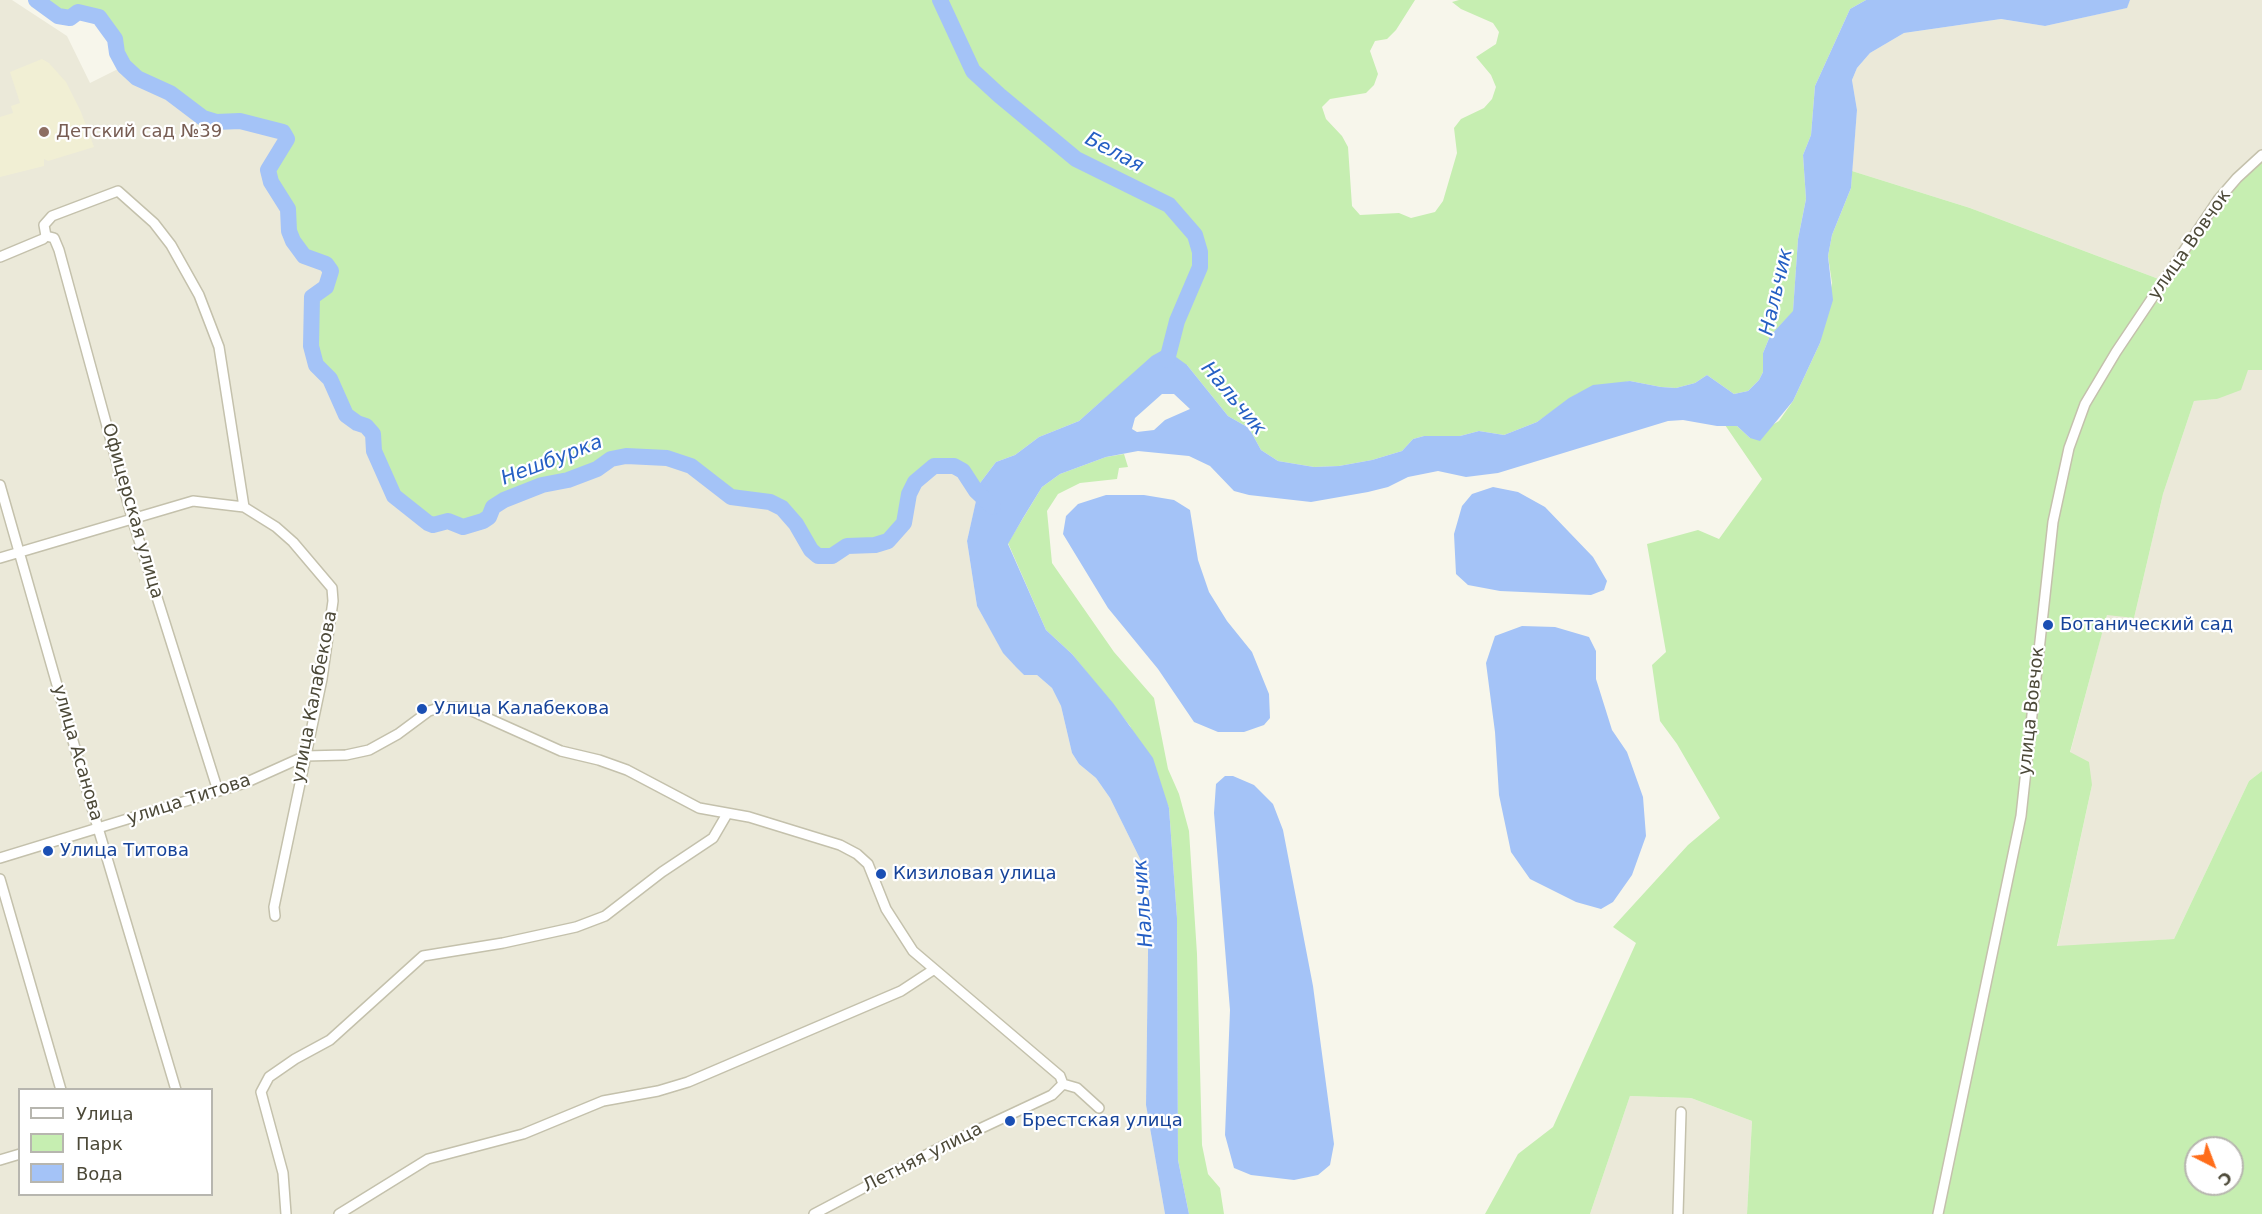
<!DOCTYPE html>
<html>
<head>
<meta charset="utf-8">
<style>
	body { margin:0 }
	#map { position:relative; width:2262px; height:1214px; overflow:hidden; background:#f7f6eb; font-family:"DejaVu Sans",sans-serif }
	canvas { display:block }
	.legend { position:absolute; left:18px; top:1088px; width:195px; height:108px; box-sizing:border-box; background:#fff; border:2px solid #b7b6af; margin:0; padding:8px 10px; list-style:none; font-size:18px; color:#4c4938 }
	.legend li { display:flex; align-items:center; gap:12px; height:30px }
	.legend b { width:30px; border:2px solid #b7b6af }
	.north { position:absolute; left:2184px; top:1136px; width:60px; height:60px; box-sizing:border-box; background:#fff; border:2px solid #b7b6af; border-radius:50%; rotate:138deg; font-size:16px; font-weight:700; line-height:24px; text-align:center; color:#4c4938 }
	.north::after { content:''; display:block; margin:auto; width:21px; height:27px; background:#ff6d1a; clip-path:polygon(50% 0,100% 100%,50% 72%,0 100%) }
</style>
</head>
<body>
<div id="map">
<canvas width="2262" height="1214"></canvas>
<ul class="legend">
<li><b style="height:8px;background:#fff"></b>Улица</li>
<li><b style="height:16px;background:#c6eeb1"></b>Парк</li>
<li><b style="height:16px;background:#a4c3f7"></b>Вода</li>
</ul>
<div class="north">С</div>
</div>
<script>
const ctx = document.querySelector('canvas').getContext('2d');
ctx.lineJoin = 'round';
function fill(path, color) {
  ctx.fillStyle = color;
  ctx.fill(path, 'evenodd');
}
function shape(rows) {
  const path = new Path2D();
  for (const r of rows) {
    path.moveTo(r[0], r[1]);
    for (let i = 2; i < r.length; i += 2) path.lineTo(r[i], r[i + 1]);
  }
  return path;
}
function trace(path, color, width, dash) {
  ctx.strokeStyle = color;
  ctx.lineWidth = width;
  ctx.lineCap = dash ? 'butt' : 'round';
  ctx.setLineDash(dash || []);
  ctx.stroke(path);
}
function write(font, color, halo, rows, align = 'center') {
  ctx.font = font + ' "DejaVu Sans",sans-serif';
  ctx.lineWidth = 4.5;
  ctx.setLineDash([]);
  ctx.textBaseline = 'middle';
  ctx.strokeStyle = halo;
  ctx.fillStyle = color;
  for (const [text, x, y, turn = 0] of rows) {
    ctx.save();
    ctx.translate(x, y);
    ctx.rotate((+turn || 0) * Math.PI / 180);
    ctx.textAlign = isNaN(turn) ? turn : align;
    if (halo) ctx.strokeText(text, 0, 0);
    ctx.fillText(text, 0, 0);
    ctx.restore();
  }
}
fill(shape([
	[0,0,12,0,67,36,90,83,124,66,137,78,170,93,191,110,216,122,240,121,283,132,287,139,272,160,271,182,288,209,289,231,293,241,304,256,326,264,331,271,328,282,316,293,311,305,311,346,316,365,327,375,357,423,366,426,373,434,374,451,394,496,433,525,448,521,453,524,483,521,489,517,493,507,504,500,542,485,581,475,611,459,626,456,667,458,691,466,732,498,770,502,782,508,796,524,811,550,818,556,832,556,847,546,875,545,908,509,909,494,915,482,934,466,954,466,963,471,978,493,967,541,977,606,1003,652,1024,675,1037,675,1052,688,1061,706,1072,753,1079,764,1096,778,1110,798,1149,877,1146,1105,1165,1214,0,1214],
	[20,1090,212,1090,212,1194,20,1194],
	[2130,0,2262,0,2262,155,2164,281,1970,208,1852,171,1857,110,1852,80,1857,68,1870,53,1904,33,2001,19,2045,26,2126,8],
	[2248,370,2262,370,2262,771,2249,781,2174,939,2057,947,2092,785,2070,753,2107,614,2134,618,2163,494,2194,401,2217,399],
	[1630,1096,1691,1098,1752,1121,1747,1214,1590,1214]
]), '#ebe9d9');
fill(shape([
	[42,59,49,63,66,82,81,112,94,147,48,161,44,159,44,166,0,177,0,117,13,113,11,106,20,103,10,72]
]), '#f1efd4');
fill(shape([
	[36,0,1415,0,1396,30,1387,39,1375,41,1370,51,1378,74,1374,85,1366,93,1330,99,1322,107,1326,119,1342,136,1348,147,1352,206,1360,215,1399,213,1411,218,1435,212,1443,201,1457,153,1454,128,1461,119,1484,108,1492,99,1496,87,1491,75,1476,57,1496,44,1499,32,1493,23,1461,9,1452,2,1459,0,1866,0,1850,9,1815,86,1811,135,1803,155,1806,199,1798,239,1793,312,1770,336,1763,353,1763,372,1759,380,1748,391,1734,394,1707,375,1695,383,1676,388,1661,387,1630,381,1577,394,1537,422,1504,435,1479,431,1460,436,1424,436,1413,439,1402,451,1372,460,1339,466,1314,467,1278,461,1261,450,1249,428,1228,416,1187,365,1104,399,1079,421,1039,437,1015,455,996,462,980,483,978,493,963,471,954,466,934,466,915,482,909,494,904,523,888,541,875,545,847,546,832,556,818,556,811,550,796,524,782,508,770,502,731,498,691,466,667,458,626,456,611,459,581,475,542,485,504,500,493,507,489,517,463,527,448,521,433,525,422,518,394,496,374,451,373,434,366,426,357,423,346,415,330,379,316,365,311,346,312,297,326,287,331,271,326,264,304,256,293,241,289,231,288,209,271,182,268,170,287,139,283,133,240,121,216,122,203,118,170,93,137,78,124,66,117,53,115,39,99,17,78,12,70,18,58,16],
	[2262,155,2262,370,2248,370,2241,390,2217,399,2194,401,2163,494,2134,618,2107,615,2070,752,2089,762,2092,785,2057,946,2174,939,2249,781,2262,771,2262,1214,1747,1214,1752,1121,1691,1098,1630,1096,1590,1214,1485,1214,1518,1154,1553,1127,1636,943,1613,927,1688,845,1720,818,1677,744,1660,721,1652,665,1666,652,1647,544,1698,530,1719,539,1762,479,1725,425,1737,426,1750,438,1779,421,1793,401,1820,343,1832,283,1828,256,1832,235,1851,188,1852,171,1970,208,2164,281,2210,214],
	[2196,1148,2232,1148,2232,1184,2196,1184],
	[1124,454,1128,467,1119,468,1117,479,1080,483,1058,494,1047,511,1052,563,1114,652,1154,698,1168,769,1179,794,1189,831,1197,954,1202,1145,1208,1174,1220,1188,1224,1214,1189,1214,1178,1160,1177,918,1169,808,1130,726,1072,654,1046,630,1008,543,1042,487,1060,474,1106,457]
]), '#c6eeb1');
fill(shape([
	[1866,0,2130,0,2127,8,2045,26,2001,19,1904,33,1870,53,1857,68,1852,80,1857,110,1851,188,1832,235,1828,256,1833,300,1820,343,1793,401,1760,441,1750,438,1737,426,1717,426,1683,420,1668,421,1498,473,1466,477,1438,471,1408,477,1388,487,1368,492,1311,502,1249,495,1234,491,1210,466,1189,456,1138,451,1106,457,1060,474,1042,487,1023,518,1008,544,1046,630,1072,654,1113,703,1153,758,1169,808,1177,918,1178,1160,1189,1214,1165,1214,1146,1105,1149,877,1110,798,1096,778,1079,764,1072,753,1061,706,1052,688,1037,675,1024,675,1016,667,1003,653,977,606,967,541,980,483,996,462,1015,455,1039,437,1079,421,1152,356,1161,351,1176,357,1187,365,1228,416,1249,428,1261,450,1278,461,1314,467,1339,466,1372,460,1402,451,1413,439,1424,436,1460,436,1479,431,1504,435,1537,422,1569,398,1593,385,1630,381,1661,387,1676,388,1695,383,1707,375,1734,394,1748,391,1759,380,1763,372,1763,353,1770,336,1793,311,1798,239,1806,199,1803,155,1811,135,1815,86,1850,9],
	[1162,394,1174,394,1190,409,1165,420,1154,430,1137,432,1132,429,1135,418],
	[1493,487,1518,492,1545,507,1593,557,1607,581,1604,590,1591,595,1500,591,1468,585,1456,574,1454,534,1462,506,1472,494],
	[1106,495,1144,495,1174,500,1190,510,1198,560,1209,592,1227,621,1252,652,1269,694,1270,718,1264,725,1244,732,1218,732,1194,722,1158,669,1108,608,1063,534,1066,516,1078,504],
	[1522,626,1555,627,1589,637,1596,651,1596,679,1612,730,1627,752,1643,797,1646,836,1632,875,1613,902,1601,909,1576,902,1530,879,1511,852,1499,795,1495,732,1486,663,1495,636],
	[1225,776,1233,776,1254,785,1273,804,1283,830,1313,986,1334,1144,1330,1165,1318,1175,1294,1180,1251,1175,1234,1168,1225,1135,1230,1010,1214,813,1216,784]
]), '#a4c3f7');
trace(shape([
	[36,0,58,16,70,18,78,12,99,17,115,39,117,53,124,66,137,78,170,93,203,118,216,122,240,121,283,132,287,139,268,170,271,182,288,209,289,231,293,241,304,256,326,264,331,271,326,287,312,297,311,346,316,365,330,379,346,415,357,423,366,426,373,434,374,451,394,496,428,523,433,525,448,521,463,527,483,521,489,517,493,507,504,500,542,485,568,480,597,469,611,459,626,456,667,458,691,466,731,497,770,502,782,508,796,524,811,550,818,556,832,556,847,546,875,545,888,541,904,523,909,494,915,482,934,466,954,466,963,471,976,491,993,507],
	[940,0,973,71,999,95,1076,159,1169,205,1195,235,1200,252,1200,267,1177,321,1167,360]
]), '#a4c3f7', 16);
const minor = shape([
	[46,236,54,238,59,250,132,518,218,791],
	[0,257,43,239,46,236,44,225,52,216,118,191,154,223,171,245,199,295,219,347,244,507,276,527,293,542,332,588,333,601,322,679,274,907,275,916],
	[0,485,93,811,176,1090],
	[0,558,193,501,244,507],
	[0,858,245,783,305,756,346,755,369,750,398,734,429,711,442,707,463,707,561,751,599,760,627,770,699,808,749,817,840,845,857,854,868,864,886,909,913,951,1060,1076,1063,1084],
	[0,879,61,1090],
	[1063,1084,1077,1088,1099,1108],
	[0,1160,20,1154],
	[286,1214,283,1173,261,1092,269,1077,295,1059,330,1040,423,956,503,943,576,927,605,916,662,872,713,838,727,814],
	[339,1214,428,1159,523,1134,603,1101,658,1091,688,1082,901,991,933,970],
	[814,1214,941,1147,1052,1095,1063,1084],
	[1678,1214,1681,1112],
	[1938,1214,2021,816,2053,522,2069,448,2085,404,2116,352,2218,200,2237,178,2262,155]
]);
trace(minor, '#c4c1ac', 12);
trace(minor, '#fff', 9);
for (const [x, y, r, color] of [
	[44,132,6,"#8d6e63"],
	[2048,625,6,"#1a4fb4"],
	[422,709,6,"#1a4fb4"],
	[48,851,6,"#1a4fb4"],
	[881,874,6,"#1a4fb4"],
	[1010,1121,6,"#1a4fb4"]
]) {
  const dot = new Path2D();
  dot.arc(x, y, r, 0, 2 * Math.PI);
  ctx.fillStyle = color;
  ctx.fill(dot);
  trace(dot, '#fff', 2);
}
write('18px', '#785e54', '#fff', [
	["Детский сад №39",56,132]
], 'left');
write('18px', '#4c4938', '#fff', [
	["улица Вовчок",2190,245,-55],
	["Офицерская улица",132,511,74],
	["улица Калабекова",315,697,-79],
	["улица Вовчок",2032,711,-84],
	["улица Асанова",77,753,74],
	["улица Титова",189,800,-18],
	["Летняя улица",923,1158,-27]
]);
write('18px', '#164399', '#fff', [
	["Ботанический сад",2060,625],
	["Улица Калабекова",434,709],
	["Улица Титова",60,851],
	["Кизиловая улица",893,874],
	["Брестская улица",1022,1121]
], 'left');
write('italic 20px', '#255fc4', '#fff', [
	["Белая",1114,153,28],
	["Нальчик",1777,292,-77],
	["Нальчик",1233,399,50],
	["Нешбурка",552,461,-21],
	["Нальчик",1144,903,-94]
]);
</script>
</body>
</html>
